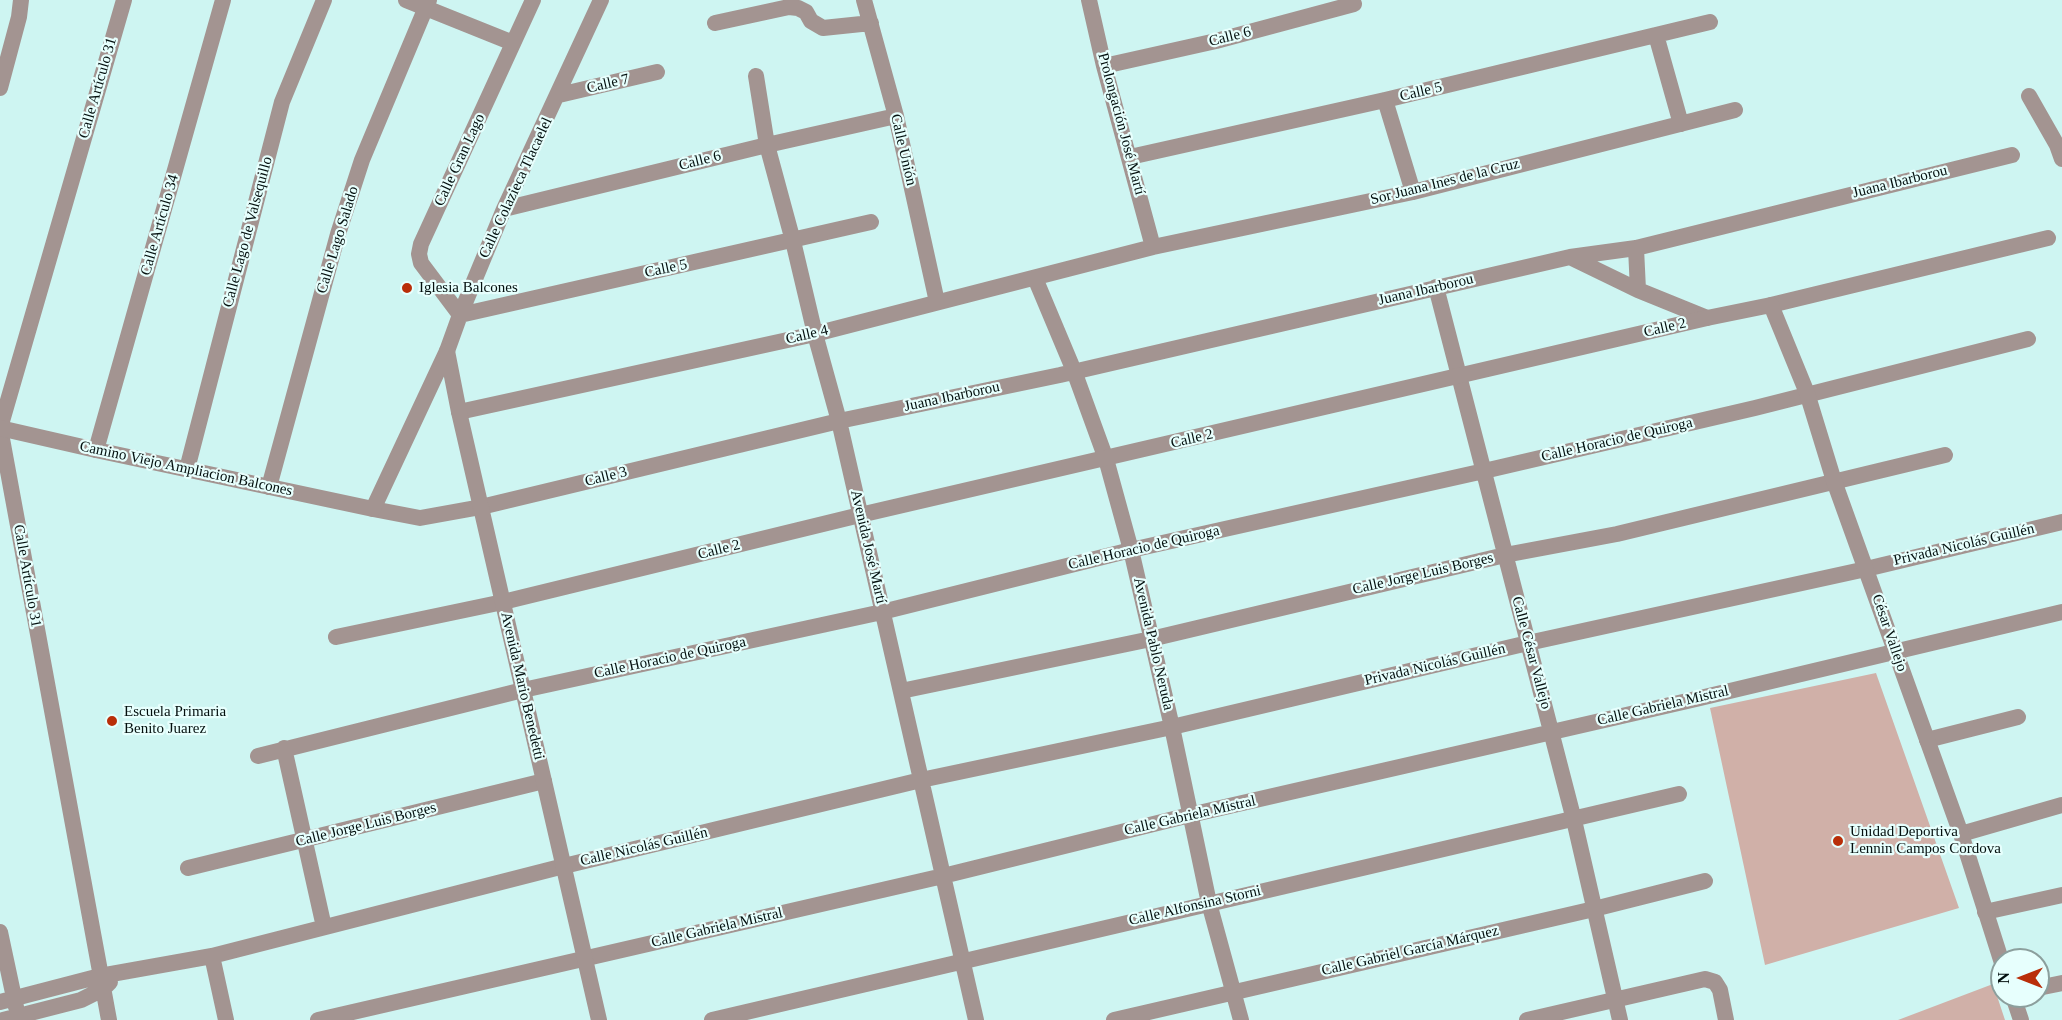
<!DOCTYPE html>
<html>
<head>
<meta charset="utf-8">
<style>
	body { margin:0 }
	#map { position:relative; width:2062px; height:1020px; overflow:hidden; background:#cef5f2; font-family:Georgia,serif }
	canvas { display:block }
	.north { position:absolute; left:1990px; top:948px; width:60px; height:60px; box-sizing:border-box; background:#e7fffd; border:2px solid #8c9f9d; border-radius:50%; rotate:270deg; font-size:16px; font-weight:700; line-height:24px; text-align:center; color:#030f0e }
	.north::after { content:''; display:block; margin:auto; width:21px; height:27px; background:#b92e09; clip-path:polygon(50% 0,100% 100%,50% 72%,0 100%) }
</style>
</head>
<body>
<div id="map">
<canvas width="2062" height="1020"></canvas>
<div class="north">N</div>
</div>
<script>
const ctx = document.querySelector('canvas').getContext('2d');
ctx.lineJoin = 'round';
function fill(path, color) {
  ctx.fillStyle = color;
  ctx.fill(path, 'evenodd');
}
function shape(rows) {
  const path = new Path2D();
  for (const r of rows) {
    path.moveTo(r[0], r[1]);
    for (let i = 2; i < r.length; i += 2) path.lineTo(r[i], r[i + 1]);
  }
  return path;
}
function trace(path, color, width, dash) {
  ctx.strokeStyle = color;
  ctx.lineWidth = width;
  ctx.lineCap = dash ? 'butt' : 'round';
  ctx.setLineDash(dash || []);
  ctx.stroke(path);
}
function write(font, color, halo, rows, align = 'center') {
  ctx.font = font + ' Georgia,serif';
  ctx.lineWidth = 4.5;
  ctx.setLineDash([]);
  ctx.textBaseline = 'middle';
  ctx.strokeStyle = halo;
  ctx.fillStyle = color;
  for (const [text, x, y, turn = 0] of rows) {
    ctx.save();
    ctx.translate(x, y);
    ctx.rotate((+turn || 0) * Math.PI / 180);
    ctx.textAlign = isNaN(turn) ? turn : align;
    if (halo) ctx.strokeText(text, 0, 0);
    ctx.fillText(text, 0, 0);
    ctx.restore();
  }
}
fill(shape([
	[1876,673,1959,908,1765,965,1710,708],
	[1993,984,2005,1020,1898,1020]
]), '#d0b0a8');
trace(shape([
	[406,0,513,43],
	[533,0,421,244,419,254,421,263,460,315,871,222],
	[864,0,896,116,937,302],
	[1089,0,1104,66,1153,247],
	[715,23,789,7,798,8,806,12,811,21,823,28,871,23],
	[1656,35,1681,124],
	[1104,66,1216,41,1354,4],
	[756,76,767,145,793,241,815,334,839,421,976,1020],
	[0,88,19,17,21,0],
	[559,95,657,72],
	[2029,96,2057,145,2062,159],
	[1385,100,1413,192],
	[1130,157,1385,100,1710,22],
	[504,209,767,145,896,116],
	[1636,248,1638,290],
	[1570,257,1638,290,1707,318],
	[1035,278,1074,371,1106,459,1131,550,1172,727,1209,903,1241,1020],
	[1436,287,1574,820,1620,1020],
	[1771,305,2048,238],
	[447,351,460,315,504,209,601,0],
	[459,412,815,334,1153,247,1413,192,1735,110],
	[96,450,223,0],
	[187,469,282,102,324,0],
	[269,487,338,234,362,160,429,0],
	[373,509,420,518,481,507,839,421,1060,375,1570,257,1636,248,2012,155],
	[336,637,503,602],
	[901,691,1151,639,1505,555,1617,534,1945,455],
	[1927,740,2018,717],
	[284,748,324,927],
	[258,756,523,690,882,612,1131,550,1484,471,1755,408,2028,339],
	[1961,834,2062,805],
	[188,868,544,781],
	[1985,912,2062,895],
	[0,932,16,1007],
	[212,956,226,1020],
	[2038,988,2062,983],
	[0,1002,100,976,212,956,564,866,921,780,1172,727,1528,643,1866,569,2062,522],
	[3,1020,81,1000,103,989,110,982],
	[109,1020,0,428,124,0],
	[318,1020,943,876,1190,815,1696,699,2062,612],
	[712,1020,1679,794],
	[1114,1020,1594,909,1705,881],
	[1527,1020,1705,979,1715,982,1720,990,1726,1020]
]), '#a39491', 16);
trace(shape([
	[447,351,459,412,599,1020],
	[0,428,96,450,373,509,447,351],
	[503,602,860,515,1707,318,1771,305,1807,393,1834,481,1961,834,2002,963],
	[2013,996,2021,1020]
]), '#a39491', 16);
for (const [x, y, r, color] of [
	[407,288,6,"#b92e09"],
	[112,721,6,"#b92e09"],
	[1838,841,6,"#b92e09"]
]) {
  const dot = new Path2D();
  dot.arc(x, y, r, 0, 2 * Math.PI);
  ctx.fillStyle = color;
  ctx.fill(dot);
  trace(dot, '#e7fffd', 2);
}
write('15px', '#030f0e', '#e7fffd', [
	["Calle 6",1230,37,-14],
	["Calle 7",608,84,-13],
	["Calle Artículo 31",98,88,-74],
	["Calle 5",1421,92,-13],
	["Prolongación José Martí",1121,124,75],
	["Calle Unión",903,150,77],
	["Calle Gran Lago",460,160,-65],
	["Calle 6",700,161,-14],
	["Sor Juana Ines de la Cruz",1445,182,-14],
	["Juana Ibarborou",1900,182,-14],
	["Calle Colazieca Tlacaelel",516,188,-65],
	["Calle Artículo 34",160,225,-74],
	["Calle Lago de Valsequillo",248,232,-75],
	["Calle Lago Salado",338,240,-73],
	["Calle 5",666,269,-12],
	["Juana Ibarborou",1426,290,-13],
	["Calle 2",1665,328,-13],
	["Calle 4",807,335,-13],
	["Juana Ibarborou",952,397,-12],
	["Calle 2",1192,439,-13],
	["Calle Horacio de Quiroga",1617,440,-13],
	["Camino Viejo Ampliacion Balcones",186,469,12],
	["Calle 3",606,477,-14],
	["Privada Nicolás Guillén",1964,545,-13],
	["Avenida José Martí",868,547,77],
	["Calle Horacio de Quiroga",1144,548,-13],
	["Calle 2",719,550,-14],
	["Calle Jorge Luis Borges",1423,574,-13],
	["Calle Artículo 31",27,576,80],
	["César Vallejo",1889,633,71],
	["Avenida Pablo Neruda",1153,644,77],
	["Calle César Vallejo",1531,653,75],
	["Calle Horacio de Quiroga",670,658,-12],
	["Privada Nicolás Guillén",1435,665,-13],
	["Avenida Mario Benedetti",522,686,77],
	["Calle Gabriela Mistral",1663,706,-13],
	["Calle Gabriela Mistral",1190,816,-13],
	["Calle Jorge Luis Borges",366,825,-14],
	["Calle Nicolás Guillén",644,847,-13],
	["Calle Alfonsina Storni",1195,906,-13],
	["Calle Gabriela Mistral",717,928,-13],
	["Calle Gabriel García Márquez",1410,951,-13]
]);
write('15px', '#030f0e', '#e7fffd', [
	["Iglesia Balcones",419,288],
	["Escuela Primaria",124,712],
	["Benito Juarez",124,729],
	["Unidad Deportiva",1850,832],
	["Lennin Campos Cordova",1850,849]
], 'left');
</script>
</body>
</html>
